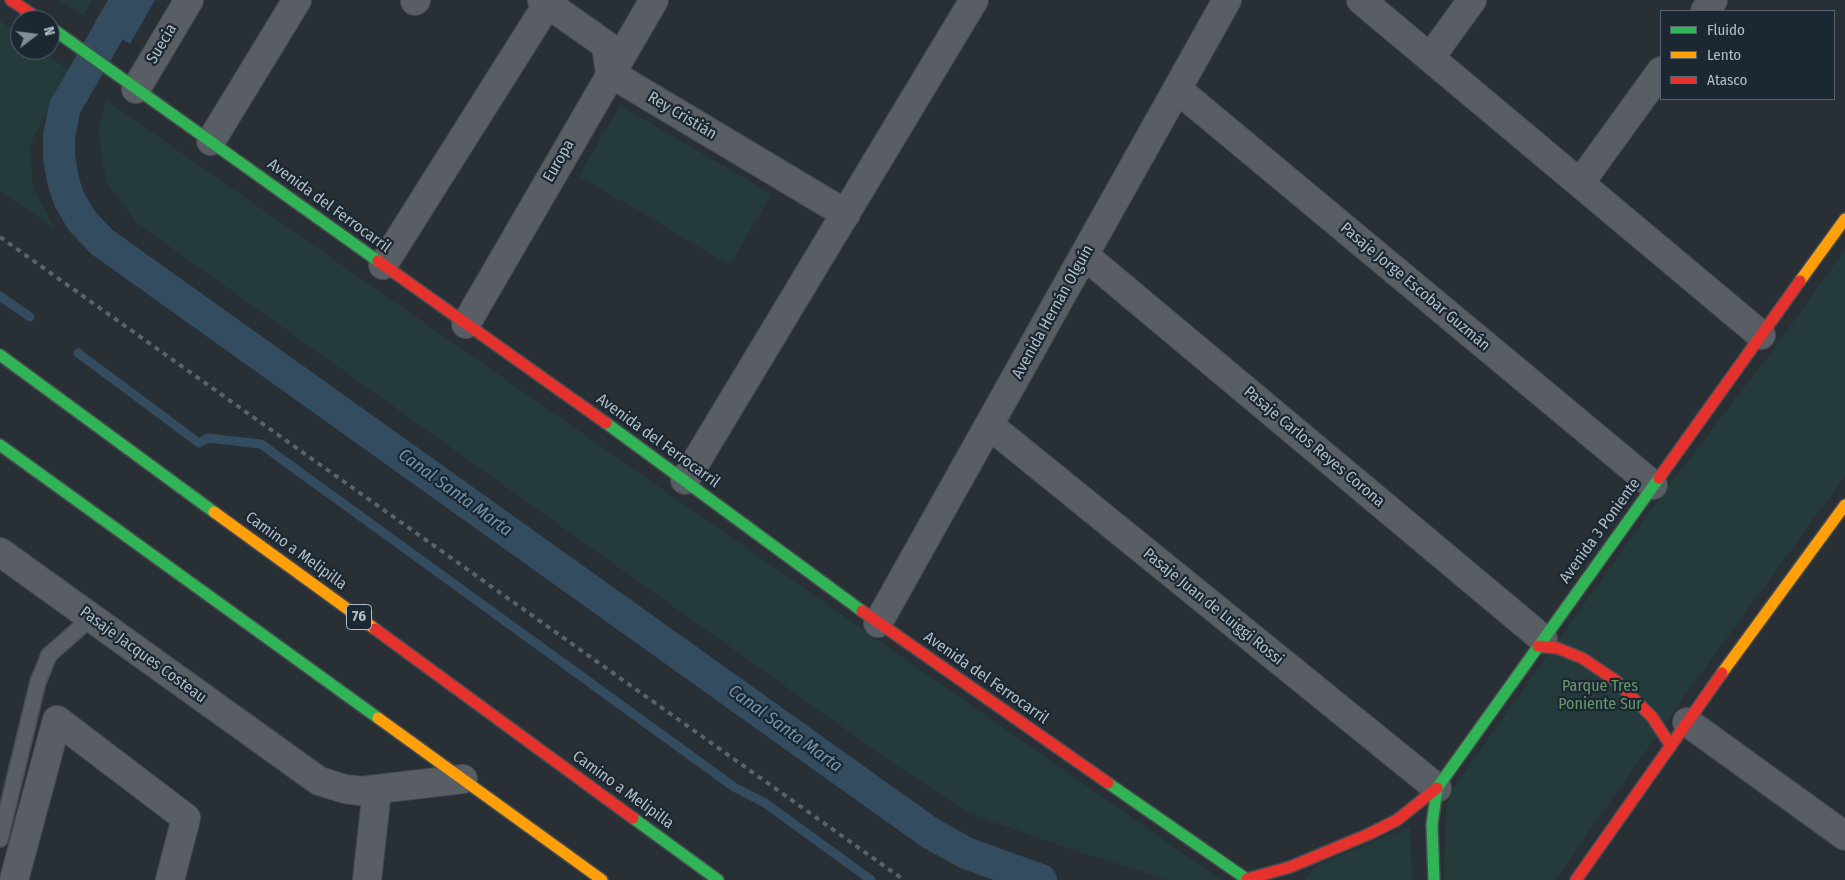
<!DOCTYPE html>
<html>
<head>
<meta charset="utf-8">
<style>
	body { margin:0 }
	#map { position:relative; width:1845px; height:880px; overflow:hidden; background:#283036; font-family:"Fira Sans Condensed",sans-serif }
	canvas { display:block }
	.legend { position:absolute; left:1660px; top:10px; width:175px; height:90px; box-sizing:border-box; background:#1b2731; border:1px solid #57636d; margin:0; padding:6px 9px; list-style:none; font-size:15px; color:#b1bdc8 }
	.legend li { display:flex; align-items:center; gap:10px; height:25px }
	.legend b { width:25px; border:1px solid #57636d }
	.north { position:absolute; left:10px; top:10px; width:50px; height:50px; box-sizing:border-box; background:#1b2731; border:1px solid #57636d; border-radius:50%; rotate:75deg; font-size:14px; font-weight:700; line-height:20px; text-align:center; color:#b1bdc8 }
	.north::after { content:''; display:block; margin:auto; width:18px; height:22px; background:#818c95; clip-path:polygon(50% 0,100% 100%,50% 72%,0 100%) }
</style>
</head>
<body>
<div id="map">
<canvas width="1845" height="880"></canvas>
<ul class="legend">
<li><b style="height:6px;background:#30b455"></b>Fluido</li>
<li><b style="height:6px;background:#ff9f0a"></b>Lento</li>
<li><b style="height:6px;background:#e5322d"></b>Atasco</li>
</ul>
<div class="north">N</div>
</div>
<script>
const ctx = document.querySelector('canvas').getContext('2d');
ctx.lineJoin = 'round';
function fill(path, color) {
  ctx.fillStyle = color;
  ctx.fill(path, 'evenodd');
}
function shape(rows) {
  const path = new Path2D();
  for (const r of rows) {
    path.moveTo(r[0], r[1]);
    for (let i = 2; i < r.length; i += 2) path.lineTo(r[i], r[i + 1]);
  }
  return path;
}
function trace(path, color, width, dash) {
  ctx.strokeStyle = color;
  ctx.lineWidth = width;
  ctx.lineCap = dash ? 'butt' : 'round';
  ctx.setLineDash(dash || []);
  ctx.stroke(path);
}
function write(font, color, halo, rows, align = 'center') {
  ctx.font = font + ' "Fira Sans Condensed",sans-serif';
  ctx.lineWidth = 4.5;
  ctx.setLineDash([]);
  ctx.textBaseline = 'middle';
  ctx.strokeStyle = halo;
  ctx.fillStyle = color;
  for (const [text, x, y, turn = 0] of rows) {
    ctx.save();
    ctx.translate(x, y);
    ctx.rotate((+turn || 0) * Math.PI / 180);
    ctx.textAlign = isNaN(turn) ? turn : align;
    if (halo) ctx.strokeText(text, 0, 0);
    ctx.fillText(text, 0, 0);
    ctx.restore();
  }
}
fill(shape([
	[58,0,92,0,83,15],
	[0,21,20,35,20,50,40,50,67,69,30,145,33,187,55,229,0,191],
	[107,101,1221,880,1168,880,1068,848,969,813,880,754,137,223,106,181,98,130],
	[620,105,771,194,730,265,579,176],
	[1845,250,1845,476,1688,691,1555,880,1444,880,1446,809,1453,788,1667,488,1773,350],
	[1410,827,1412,880,1306,880,1307,876,1320,864]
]), '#253b3b');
fill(shape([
	[108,0,155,0,130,44,95,22]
]), '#344c60');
trace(shape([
	[0,296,30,317],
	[78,353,199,443,208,438,261,444,734,787,765,803,871,880]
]), '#344c60', 9);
trace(shape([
	[127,0,65,107,59,136,59,157,63,180,69,199,82,221,102,242,930,833,966,853,1041,880]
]), '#344c60', 32);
const lane = shape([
	[0,839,38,682,49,655,91,618]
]);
const street = shape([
	[542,0,606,45,610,73,846,214],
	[1361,0,1761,335],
	[415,1,416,0],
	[1705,11,1713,0],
	[1430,58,1472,0],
	[136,89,189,0],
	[1177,89,1653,485],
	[211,141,297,0],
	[1580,183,1661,71],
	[1084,255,1543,639],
	[383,265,550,0],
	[466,324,654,0],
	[989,425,1437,788],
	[685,480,974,0],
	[0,552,319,781,345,789,361,791,463,779],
	[878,623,1227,0],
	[1687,722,1845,836],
	[14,880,57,720,186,818,170,880],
	[367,880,377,790]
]);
const fast = shape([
	[50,27,378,261],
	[0,355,214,512],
	[606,423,862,611],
	[0,445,378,718],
	[1108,783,1248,880],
	[633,818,718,880],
	[1434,880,1432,825,1437,788,1659,478]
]);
const slow = shape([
	[1800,281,1845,219],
	[214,512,375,629],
	[1722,673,1845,505],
	[378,718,602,880]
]);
const jam = shape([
	[11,0,40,20],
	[378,261,606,423],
	[1659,478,1800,281],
	[862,611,1108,783],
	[375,629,633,818],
	[1538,646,1557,648,1582,658,1615,680,1652,717,1671,746],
	[1247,879,1290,867,1369,834,1397,820,1437,788],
	[1576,880,1722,673]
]);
trace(lane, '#464c51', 18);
trace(street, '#464c51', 30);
trace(fast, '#464c51', 14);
trace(slow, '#464c51', 14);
trace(jam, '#464c51', 14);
trace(lane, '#585e64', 15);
trace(street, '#585e64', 28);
trace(fast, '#30b455', 11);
trace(slow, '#ff9f0a', 11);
trace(jam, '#e5322d', 11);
trace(shape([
	[0,237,904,880]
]), '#5c6268', 4, [5, 5]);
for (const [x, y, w] of [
	[359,617,25]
]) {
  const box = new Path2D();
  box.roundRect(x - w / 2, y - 12.5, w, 25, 4);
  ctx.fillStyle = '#1b2731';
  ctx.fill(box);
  trace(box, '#b1bdc8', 1);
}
write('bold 15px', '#b1bdc8', null, [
	["76",359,617]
]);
write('16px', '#b1bdc8', '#1b2731', [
	["Suecia",162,44,-59],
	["Rey Cristián",682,116,31],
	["Europa",559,161,-60],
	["Avenida del Ferrocarril",329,206,36],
	["Pasaje Jorge Escobar Guzmán",1415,287,40],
	["Avenida Hernán Olguín",1053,312,-61],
	["Avenida del Ferrocarril",658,441,36],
	["Pasaje Carlos Reyes Corona",1314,447,40],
	["Avenida 3 Poniente",1600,531,-54],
	["Camino a Melipilla",296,551,36],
	["Pasaje Juan de Luiggi Rossi",1213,607,39],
	["Pasaje Jacques Costeau",143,655,36],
	["Avenida del Ferrocarril",986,678,35],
	["Camino a Melipilla",623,790,36]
]);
write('16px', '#68996c', '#1b2731', [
	["Parque Tres",1600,687],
	["Poniente Sur",1600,705]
]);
write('italic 18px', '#7093ac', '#1b2731', [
	["Canal Santa Marta",455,493,36],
	["Canal Santa Marta",785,729,36]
]);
</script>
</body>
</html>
